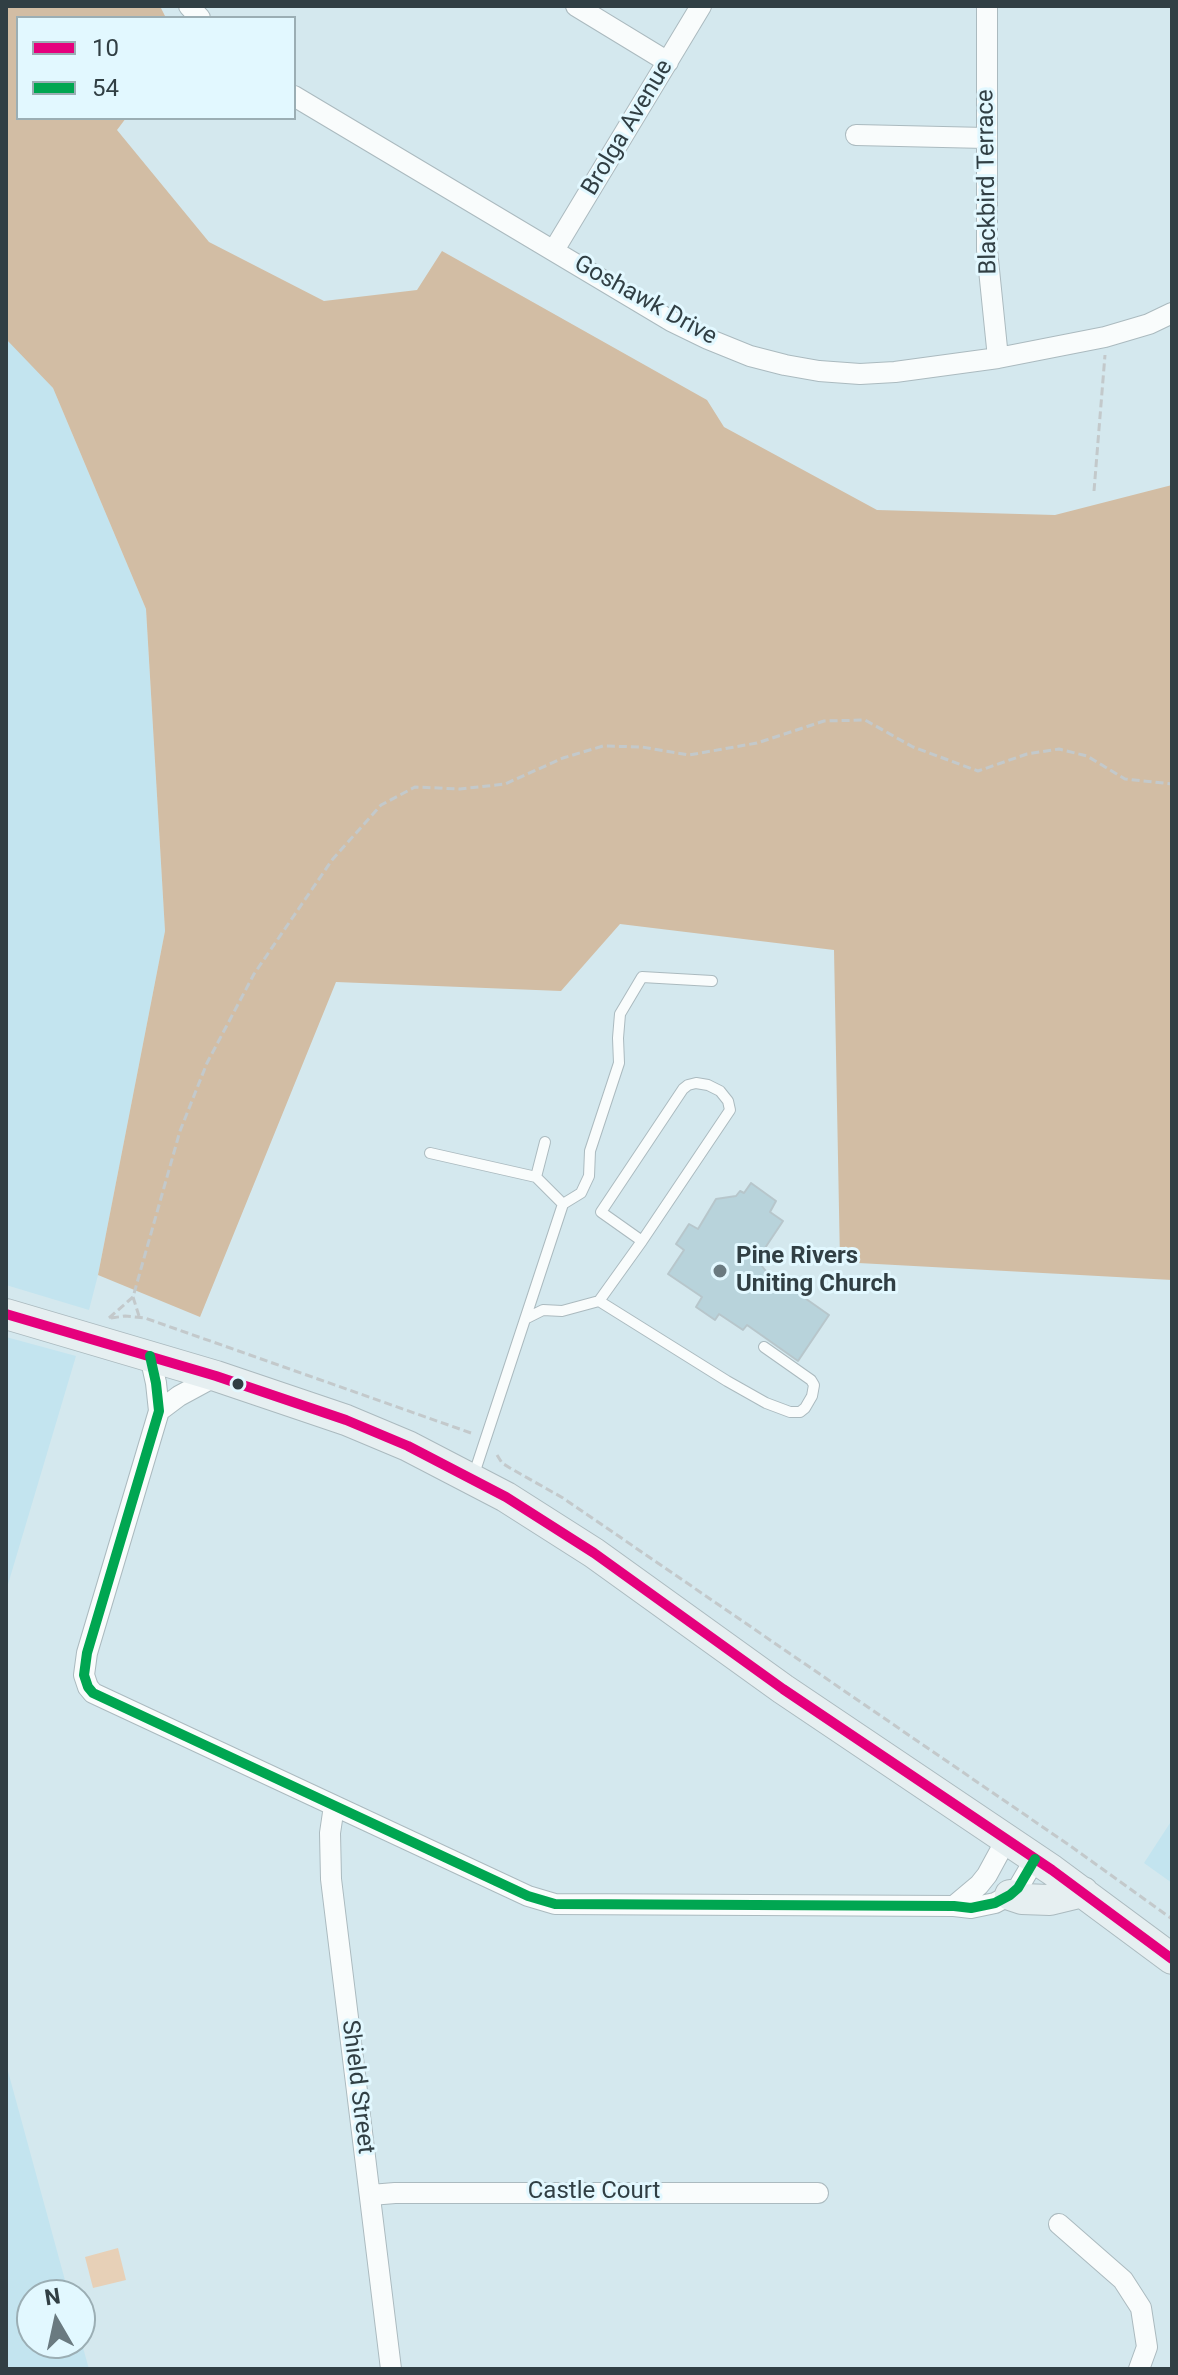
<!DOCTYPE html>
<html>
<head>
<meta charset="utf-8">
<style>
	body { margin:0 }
	#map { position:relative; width:1178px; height:2375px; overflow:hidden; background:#d4e8ee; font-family:Roboto,sans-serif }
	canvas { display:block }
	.frame { position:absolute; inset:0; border:8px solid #313f44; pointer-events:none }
	.legend { position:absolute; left:16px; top:16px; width:280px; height:104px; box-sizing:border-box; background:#e2f8ff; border:2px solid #9baeb4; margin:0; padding:10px 14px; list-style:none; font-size:24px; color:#313f44 }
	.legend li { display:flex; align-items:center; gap:16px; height:40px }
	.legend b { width:40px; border:2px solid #9baeb4 }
	.north { position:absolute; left:16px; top:2279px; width:80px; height:80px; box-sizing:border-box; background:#e2f8ff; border:2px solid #9baeb4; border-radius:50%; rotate:351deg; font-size:22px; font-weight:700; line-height:32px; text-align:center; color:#313f44 }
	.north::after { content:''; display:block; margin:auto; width:28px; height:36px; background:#6a7a80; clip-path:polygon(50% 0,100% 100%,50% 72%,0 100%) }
</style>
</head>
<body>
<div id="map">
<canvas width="1178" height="2375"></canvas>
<div class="frame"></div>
<ul class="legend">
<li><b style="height:10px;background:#e5007d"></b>10</li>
<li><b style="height:10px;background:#00a651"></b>54</li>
</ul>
<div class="north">N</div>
</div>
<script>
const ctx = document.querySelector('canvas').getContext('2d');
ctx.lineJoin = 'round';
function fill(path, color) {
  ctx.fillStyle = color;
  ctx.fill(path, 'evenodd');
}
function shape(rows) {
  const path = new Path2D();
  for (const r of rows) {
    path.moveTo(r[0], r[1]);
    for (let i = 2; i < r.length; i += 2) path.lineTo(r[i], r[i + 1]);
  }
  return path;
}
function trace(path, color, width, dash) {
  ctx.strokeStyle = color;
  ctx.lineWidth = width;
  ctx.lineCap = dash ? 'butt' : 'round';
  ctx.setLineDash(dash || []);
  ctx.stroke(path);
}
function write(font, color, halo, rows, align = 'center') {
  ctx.font = font + ' Roboto,sans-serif';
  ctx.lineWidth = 6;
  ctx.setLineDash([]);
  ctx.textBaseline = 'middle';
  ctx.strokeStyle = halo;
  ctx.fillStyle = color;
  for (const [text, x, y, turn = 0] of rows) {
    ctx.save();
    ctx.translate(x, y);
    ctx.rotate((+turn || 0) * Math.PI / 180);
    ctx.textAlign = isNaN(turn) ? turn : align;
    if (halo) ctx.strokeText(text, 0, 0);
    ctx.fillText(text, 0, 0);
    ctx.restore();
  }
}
fill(shape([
	[6,334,53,388,146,609,165,931,98,1275,89,1310,6,1285],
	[6,1337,76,1356,6,1591],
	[1172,1820,1172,1883,1144,1863],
	[6,2064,69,2295,32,2295,32,2343,80,2343,80,2337,89,2369,6,2369]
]), '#c3e4ef');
fill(shape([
	[118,2248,126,2280,93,2288,85,2257]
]), '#e7d0b7');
fill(shape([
	[6,6,160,6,166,18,18,18,18,118,126,118,117,130,209,242,324,301,417,290,442,251,707,400,724,427,877,510,1055,515,1172,485,1172,1280,840,1262,834,950,620,924,561,991,336,982,200,1317,98,1275,165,931,146,609,53,388,6,339]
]), '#d2bda4');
const building = shape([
	[751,1183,776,1201,770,1212,783,1221,757,1260,765,1270,829,1315,798,1361,747,1325,743,1330,719,1314,715,1320,696,1307,702,1297,668,1274,684,1250,676,1244,689,1224,698,1229,716,1199,736,1196,740,1191,744,1193,751,1183]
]);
fill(building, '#b8d3db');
trace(building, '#b7c6cb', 2);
const service = shape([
	[545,1142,536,1177,563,1204],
	[430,1153,536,1177],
	[599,1301,727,1381,766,1403,790,1412,800,1412,805,1408,812,1396,814,1385,811,1380,764,1347],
	[525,1319,543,1310,562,1311,599,1301,642,1241,601,1212,683,1089,688,1085,696,1083,708,1085,720,1091,728,1101,730,1110,642,1241],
	[473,1477,563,1204,581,1193,589,1176,590,1151,619,1063,618,1038,620,1014,642,977,712,981]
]);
const minor = shape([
	[189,6,200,18],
	[576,6,668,62],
	[987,6,987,250,998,358],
	[294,96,671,321,708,339,750,356,785,365,819,371,860,374,895,372,998,358,1105,337,1149,324,1172,313],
	[856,135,986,138],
	[554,250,701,6],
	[150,1356,156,1383,159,1411,87,1653,84,1675,88,1687,93,1693,528,1896,555,1904,954,1906,971,1908,995,1903,1010,1895,1018,1888,1035,1859],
	[159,1411,179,1396,216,1376],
	[334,1806,330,1833,331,1879,391,2369],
	[954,1906,979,1885,987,1875,1006,1840],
	[371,2195,395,2193,818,2193],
	[1059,2224,1123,2280,1141,2308,1147,2347,1139,2369]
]);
const secondary = shape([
	[6,1314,216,1376,346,1420,408,1446,506,1497,594,1553,783,1689,1052,1870,1172,1959],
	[1010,1895,1022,1899,1050,1900,1083,1892]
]);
trace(service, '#abbabf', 12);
trace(minor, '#abbabf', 22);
trace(secondary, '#abbabf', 32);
trace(shape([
	[1094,491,1105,355],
	[133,1297,139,1316],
	[109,1318,133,1297,180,1131,207,1063,254,974,332,860,381,805,415,787,460,789,505,784,563,758,603,746,642,747,689,755,757,743,824,721,865,720,913,747,978,771,1027,754,1059,749,1087,756,1125,779,1172,784],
	[111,1318,125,1316,145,1318,471,1433],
	[497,1455,502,1463,510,1468,563,1498,1069,1845,1172,1919]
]), '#c3c9cb', 3, [8, 4]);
trace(service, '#f9fcfc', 10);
trace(minor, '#f9fcfc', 20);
trace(secondary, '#e6eff1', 30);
trace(shape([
	[6,1314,216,1376,346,1420,408,1446,506,1497,594,1553,783,1689,1052,1870,1172,1959]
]), '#e5007d', 10);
trace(shape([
	[150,1356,156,1383,159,1411,87,1653,84,1675,88,1687,93,1693,528,1896,555,1904,954,1906,971,1908,995,1903,1010,1895,1018,1888,1035,1859]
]), '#00a651', 10);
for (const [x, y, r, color] of [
	[720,1271,8,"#6a7a80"],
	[238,1384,7,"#313f44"]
]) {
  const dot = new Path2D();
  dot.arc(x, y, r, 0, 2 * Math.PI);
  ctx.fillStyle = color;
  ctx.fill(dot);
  trace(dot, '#e2f8ff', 3);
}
write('24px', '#313f44', '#e2f8ff', [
	["Brolga Avenue",628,128,-59],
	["Blackbird Terrace",988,182,-91],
	["Goshawk Drive",645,301,29],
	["Shield Street",357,2087,83],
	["Castle Court",594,2192]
]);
write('bold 24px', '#313f44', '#e2f8ff', [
	["Pine Rivers",736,1257],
	["Uniting Church",736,1285]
], 'left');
</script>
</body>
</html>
